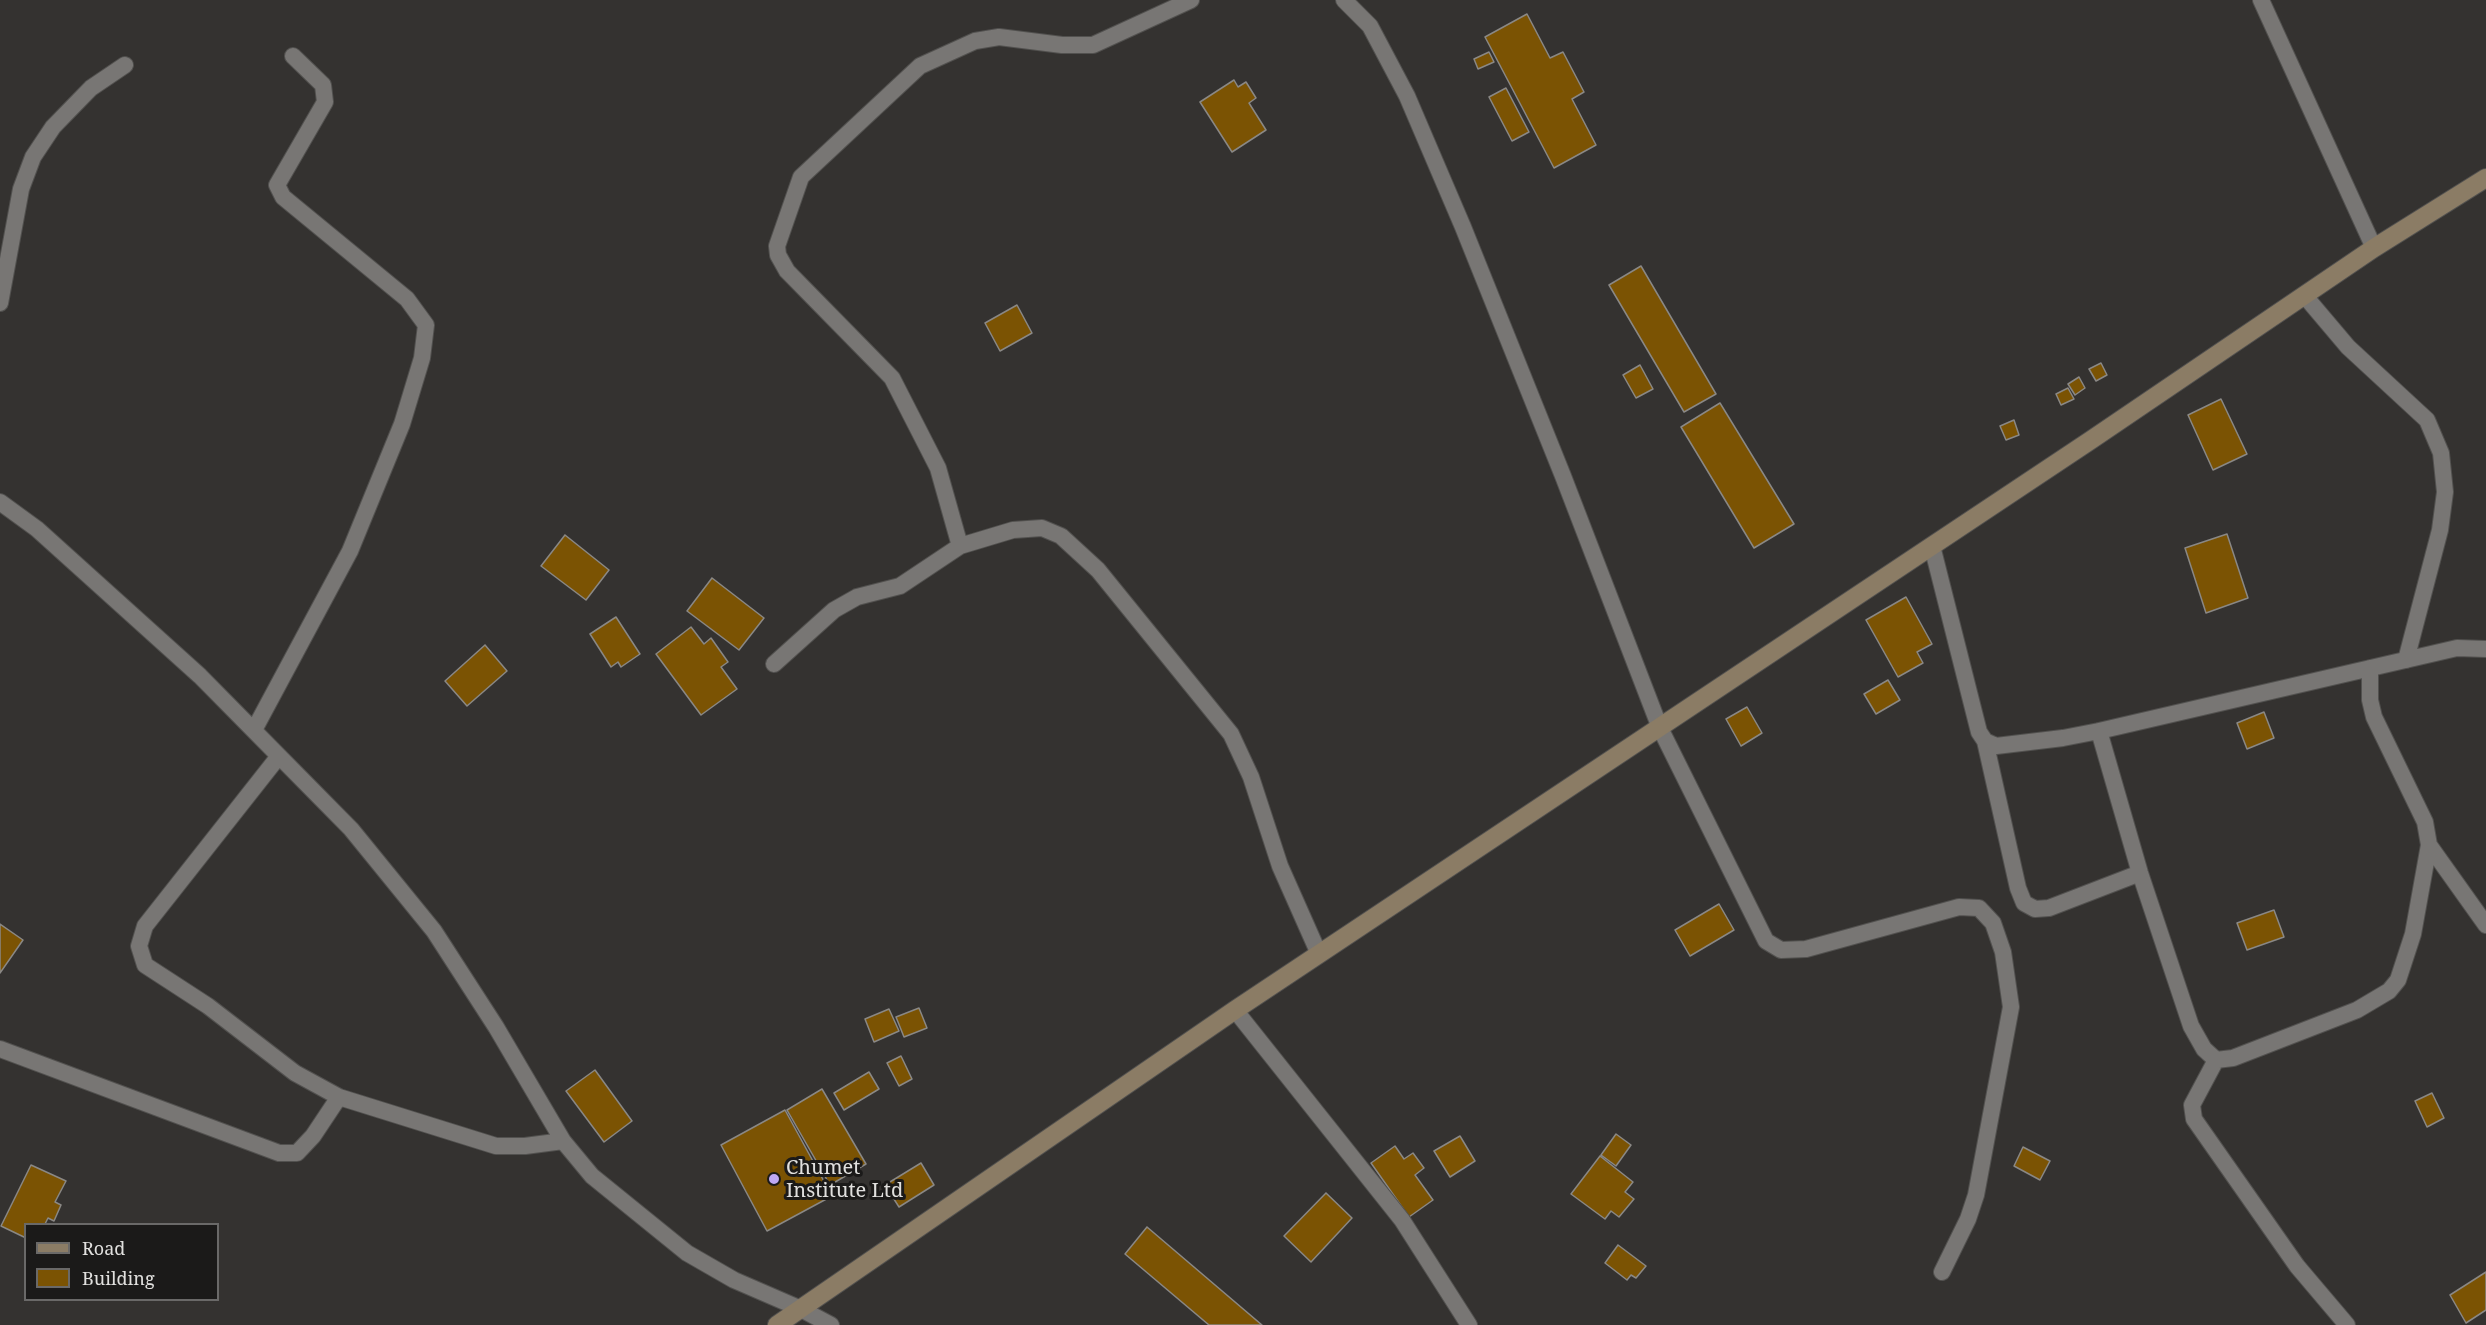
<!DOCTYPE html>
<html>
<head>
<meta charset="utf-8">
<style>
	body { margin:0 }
	#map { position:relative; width:2486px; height:1325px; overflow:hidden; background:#343230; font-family:"Noto Serif",serif }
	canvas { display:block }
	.legend { position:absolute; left:24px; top:1223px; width:195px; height:78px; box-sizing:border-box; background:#1b1a19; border:2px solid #6a6968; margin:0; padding:8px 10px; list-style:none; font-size:18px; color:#e1e0de }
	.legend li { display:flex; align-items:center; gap:12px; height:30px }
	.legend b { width:30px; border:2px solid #6a6968 }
</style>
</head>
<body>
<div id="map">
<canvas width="2486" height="1325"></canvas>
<ul class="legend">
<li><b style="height:8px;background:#8b7c65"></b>Road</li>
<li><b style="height:16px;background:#7b5303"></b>Building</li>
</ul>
</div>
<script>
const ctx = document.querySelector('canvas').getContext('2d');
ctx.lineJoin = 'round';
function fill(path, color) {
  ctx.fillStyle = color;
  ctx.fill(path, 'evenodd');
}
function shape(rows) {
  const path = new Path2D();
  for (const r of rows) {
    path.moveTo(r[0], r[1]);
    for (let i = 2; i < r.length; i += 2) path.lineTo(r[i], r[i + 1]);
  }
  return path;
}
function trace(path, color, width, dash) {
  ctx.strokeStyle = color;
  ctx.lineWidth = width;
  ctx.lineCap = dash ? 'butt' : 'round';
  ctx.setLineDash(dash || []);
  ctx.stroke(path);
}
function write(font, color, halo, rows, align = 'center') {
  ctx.font = font + ' "Noto Serif",serif';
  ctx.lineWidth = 6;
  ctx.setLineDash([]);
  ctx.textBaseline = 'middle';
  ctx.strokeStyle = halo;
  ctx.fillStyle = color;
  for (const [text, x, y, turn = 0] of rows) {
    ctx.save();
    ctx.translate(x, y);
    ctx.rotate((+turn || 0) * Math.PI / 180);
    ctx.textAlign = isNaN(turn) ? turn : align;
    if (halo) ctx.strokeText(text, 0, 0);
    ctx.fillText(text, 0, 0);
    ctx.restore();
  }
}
const building = shape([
	[1527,14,1550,58,1563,52,1584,92,1572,99,1596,145,1554,168,1485,37,1527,14],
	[1489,52,1494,62,1478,69,1474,59,1489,52],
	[1234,80,1238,87,1246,82,1256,98,1249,103,1266,130,1232,152,1200,102,1234,80],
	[1506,88,1529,132,1512,141,1489,97,1506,88],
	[1641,266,1716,394,1684,412,1609,285,1641,266],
	[1017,305,1032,333,1000,351,985,323,1017,305],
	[2101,363,2107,375,2096,381,2089,369,2101,363],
	[1640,365,1653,389,1636,398,1623,375,1640,365],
	[2079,377,2085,388,2075,395,2068,384,2079,377],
	[2068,388,2074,399,2061,405,2056,394,2068,388],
	[2221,399,2247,454,2213,470,2188,415,2221,399],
	[1720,403,1794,524,1754,548,1681,427,1720,403],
	[2014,420,2019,435,2006,440,2000,426,2014,420],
	[2227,534,2248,598,2206,613,2185,548,2227,534],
	[565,535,609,570,586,600,541,566,565,535],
	[712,578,764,618,739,650,687,611,712,578],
	[1906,597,1932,644,1917,652,1923,663,1898,677,1866,620,1906,597],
	[616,617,640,654,621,667,618,662,611,667,590,634,616,617],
	[691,627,704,644,711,638,728,662,721,667,737,689,701,715,656,654,691,627],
	[485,645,507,671,467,706,445,681,485,645],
	[1888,680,1900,700,1876,714,1864,694,1888,680],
	[1747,707,1762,733,1741,746,1726,719,1747,707],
	[2264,712,2274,738,2247,749,2237,723,2264,712],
	[1719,904,1734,930,1690,956,1675,930,1719,904],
	[2274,910,2284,937,2247,950,2237,923,2274,910],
	[0,924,23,940,0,973,0,924],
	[919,1008,927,1028,904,1037,896,1017,919,1008],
	[889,1009,899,1031,874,1042,865,1019,889,1009],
	[901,1056,912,1079,899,1086,887,1063,901,1056],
	[595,1070,632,1121,604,1142,566,1091,595,1070],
	[869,1072,879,1089,844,1110,834,1093,869,1072],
	[822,1089,866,1164,830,1185,787,1110,822,1089],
	[2432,1093,2444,1118,2427,1127,2415,1101,2432,1093],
	[785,1110,832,1196,767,1231,721,1145,785,1110],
	[1616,1134,1631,1145,1616,1166,1601,1155,1616,1134],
	[1460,1136,1475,1161,1450,1177,1434,1151,1460,1136],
	[1395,1146,1404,1159,1413,1153,1424,1168,1415,1175,1433,1200,1409,1217,1371,1163,1395,1146],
	[2023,1147,2050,1161,2040,1180,2014,1166,2023,1147],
	[1600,1156,1633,1182,1625,1192,1634,1199,1619,1217,1611,1211,1605,1219,1571,1194,1600,1156],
	[921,1163,934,1185,899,1207,885,1185,921,1163],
	[31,1165,66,1181,55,1202,61,1205,54,1221,48,1218,45,1224,26,1224,26,1238,1,1226,31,1165],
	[1326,1193,1352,1218,1311,1262,1284,1236,1326,1193],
	[1147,1227,1262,1325,1209,1325,1125,1254,1147,1227],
	[1618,1245,1646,1266,1636,1278,1631,1275,1627,1280,1605,1263,1618,1245],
	[2486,1272,2486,1310,2466,1323,2450,1295,2486,1272]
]);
fill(building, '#7b5303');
trace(building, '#8a8885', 1.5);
const street = shape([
	[1344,0,1370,26,1407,96,1463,227,1563,476,1660,728,1766,941,1781,950,1806,949,1959,907,1979,908,1993,923,2003,952,2011,1007,1976,1195,1968,1219,1942,1272],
	[2261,0,2374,248],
	[2304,295,2348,347,2427,420,2441,453,2445,492,2440,530,2406,660],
	[0,303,21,189,33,157,53,127,91,88,125,65],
	[0,502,37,529,200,676,351,829,434,931,496,1027,563,1141,592,1176,687,1253,734,1280,801,1309,831,1325],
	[960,546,938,468,892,378,787,271,778,255,777,246,801,177,920,66,975,41,999,37,1062,45,1093,45,1191,0],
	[1932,546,1979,732,1985,741,1996,746,2063,738,2099,731,2457,648,2486,649],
	[774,664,834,610,857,597,900,586,960,546,1013,530,1042,528,1061,536,1098,570,1231,734,1251,777,1280,866,1319,954],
	[254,730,350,551,402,424,422,358,426,325,407,299,283,197,277,185,325,102,323,85,293,56],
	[2099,731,2140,873,2191,1026,2204,1049,2216,1060,2233,1058,2357,1010,2389,991,2398,980,2413,934,2429,845,2425,822,2374,717,2370,700,2370,668],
	[1985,741,2018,888,2024,903,2035,909,2049,908,2140,873],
	[279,756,145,926,139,946,145,965,208,1006,295,1073,339,1097,496,1146,525,1146,563,1141],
	[2429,845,2486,925],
	[1235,1010,1402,1220,1469,1325],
	[0,1049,279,1153,297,1153,313,1136,339,1097],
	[2216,1060,2192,1105,2194,1119,2297,1266,2347,1325]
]);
const secondary = shape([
	[777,1325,1235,1010,2091,440,2374,248,2486,178]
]);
trace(street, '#52514f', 18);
trace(secondary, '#52514f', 20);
trace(street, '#787674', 16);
trace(secondary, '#8b7c65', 18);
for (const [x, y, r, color] of [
	[774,1179,6,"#bfa9f4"]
]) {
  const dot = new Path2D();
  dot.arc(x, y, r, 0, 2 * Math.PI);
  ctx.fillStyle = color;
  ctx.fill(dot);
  trace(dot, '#1b1a19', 2);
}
write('20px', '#e1e0de', '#1b1a19', [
	["Chumet",786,1168],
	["Institute Ltd",786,1191]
], 'left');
</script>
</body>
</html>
